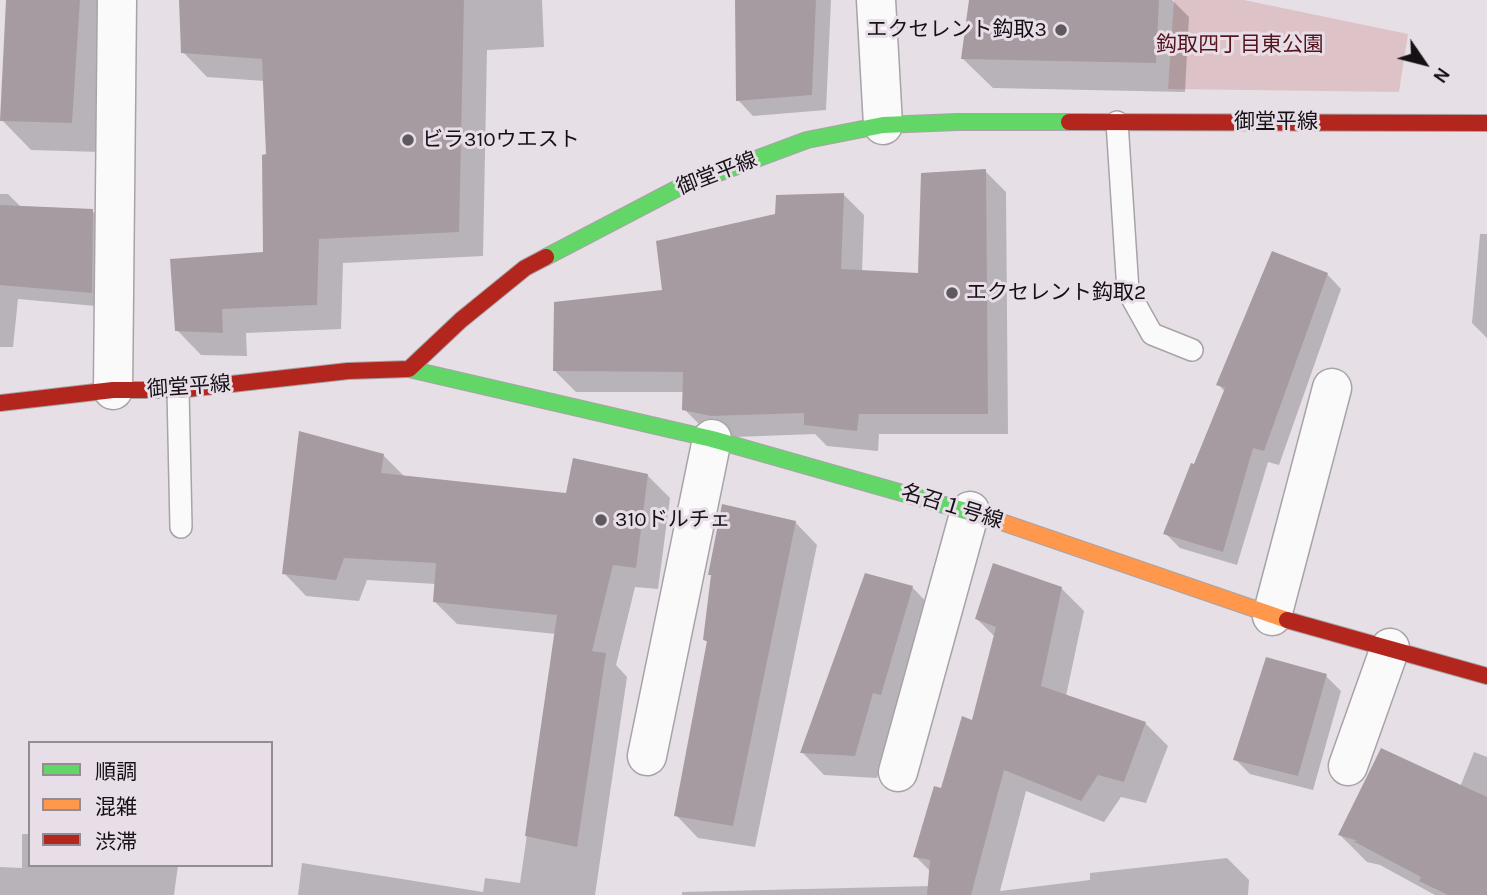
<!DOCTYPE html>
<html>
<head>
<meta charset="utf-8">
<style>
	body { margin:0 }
	#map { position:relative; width:1487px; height:895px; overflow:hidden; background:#e6e0e6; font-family:Karla,"Noto Sans JP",sans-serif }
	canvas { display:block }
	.legend { position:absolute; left:28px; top:741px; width:245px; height:126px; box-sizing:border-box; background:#e8dee8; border:2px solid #948c94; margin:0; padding:9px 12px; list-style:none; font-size:21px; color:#151115 }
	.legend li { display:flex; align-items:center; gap:14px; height:35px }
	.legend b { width:35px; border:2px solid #948c94 }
	.north { position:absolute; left:1389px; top:28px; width:70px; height:70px; -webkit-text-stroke:5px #e8dee8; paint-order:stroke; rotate:125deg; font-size:19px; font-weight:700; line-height:28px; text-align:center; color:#151115 }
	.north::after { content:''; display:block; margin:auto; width:24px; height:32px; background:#151115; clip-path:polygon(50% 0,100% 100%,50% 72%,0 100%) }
</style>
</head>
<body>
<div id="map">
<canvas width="1487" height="895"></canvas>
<ul class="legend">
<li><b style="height:9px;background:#63d668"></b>順調</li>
<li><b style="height:9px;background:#ff974d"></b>混雑</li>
<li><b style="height:9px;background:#b3261e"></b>渋滞</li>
</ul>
<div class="north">N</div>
</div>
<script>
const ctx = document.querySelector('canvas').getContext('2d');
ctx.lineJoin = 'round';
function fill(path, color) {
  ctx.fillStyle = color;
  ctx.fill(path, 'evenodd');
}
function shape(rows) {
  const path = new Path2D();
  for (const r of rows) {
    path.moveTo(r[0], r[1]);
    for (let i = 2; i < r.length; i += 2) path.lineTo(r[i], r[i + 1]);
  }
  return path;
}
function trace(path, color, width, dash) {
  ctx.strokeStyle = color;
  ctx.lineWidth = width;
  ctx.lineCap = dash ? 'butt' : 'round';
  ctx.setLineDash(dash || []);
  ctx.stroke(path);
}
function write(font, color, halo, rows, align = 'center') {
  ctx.font = font + ' Karla,"Noto Sans JP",sans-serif';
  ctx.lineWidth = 6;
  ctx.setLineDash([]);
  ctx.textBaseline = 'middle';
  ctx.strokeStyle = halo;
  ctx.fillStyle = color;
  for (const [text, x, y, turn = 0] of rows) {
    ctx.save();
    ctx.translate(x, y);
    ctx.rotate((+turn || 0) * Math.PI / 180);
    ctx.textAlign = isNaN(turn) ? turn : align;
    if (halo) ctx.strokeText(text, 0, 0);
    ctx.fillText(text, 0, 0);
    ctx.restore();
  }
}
fill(shape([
	[1174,0,1244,0,1408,34,1399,92,1168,89]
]), '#ddc3c7');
fill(shape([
	[8,0,111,0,101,152,31,150,2,120],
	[181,0,542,0,544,47,487,50,483,256,343,263,341,329,246,333,247,356,201,355,177,330,264,253,268,156,265,81,207,77,183,52],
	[736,0,831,0,826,110,753,116,738,100],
	[971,0,1172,0,1189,17,1185,92,993,88,963,59],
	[985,171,1006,192,1008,434,879,434,878,451,827,446,815,434,734,437,705,430,684,409,684,392,576,392,555,371,664,292,777,215,843,194,864,215,862,272,920,275],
	[0,194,8,194,21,207,92,211,108,226,107,307,18,299,13,347,0,347],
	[1480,234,1487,234,1487,338,1472,323],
	[1327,274,1341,289,1279,465,1268,462,1237,565,1180,548,1165,533,1225,392,1218,384],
	[383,455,405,477,567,495,647,475,670,498,658,589,635,587,616,665,627,677,595,895,298,895,302,863,483,892,485,878,520,883,556,634,457,624,435,602,436,584,367,580,359,601,306,596,284,573],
	[795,522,817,545,755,847,698,838,676,815,709,644,705,640,713,578,710,574],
	[866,575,913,588,935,611,896,715,877,778,824,775,802,752],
	[1061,588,1084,611,1066,696,1145,723,1168,746,1146,803,1121,797,1104,822,1026,791,1000,891,1090,880,1090,873,1227,858,1249,880,1248,895,682,895,682,892,930,886,931,872,915,856,974,722,995,637,977,619],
	[1326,676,1341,691,1313,790,1250,774,1235,759],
	[1474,752,1487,757,1487,895,1435,895,1380,865,1367,862,1340,835,1460,787],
	[22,834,30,834,30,865,178,865,174,895,0,895,0,867,22,868]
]), '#0003');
fill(shape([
	[6,0,80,0,72,123,0,121],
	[179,0,464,0,459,232,319,239,317,305,222,309,223,333,175,331,170,259,263,252,262,155,266,154,262,59,181,53],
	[735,0,816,0,812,95,736,101],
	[969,0,1159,0,1156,63,961,59],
	[986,169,988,414,859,414,857,431,804,425,804,413,711,416,682,410,683,372,553,371,554,302,662,290,656,241,775,214,776,195,844,193,841,269,918,273,921,173],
	[0,205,93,209,92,293,0,285],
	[1272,251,1328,273,1264,451,1253,448,1223,552,1163,534,1191,463,1194,464,1225,388,1216,385],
	[299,431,384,454,381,473,566,493,573,458,648,474,636,568,613,565,592,651,606,653,577,847,525,836,557,615,433,602,436,563,344,558,336,580,282,574],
	[722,504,796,521,733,826,674,816,707,641,703,640,711,575,708,575],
	[993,563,1062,587,1041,686,1146,722,1124,782,1098,775,1081,801,1004,770,971,895,927,895,930,860,913,857,934,786,941,788,962,716,972,720,996,627,975,619],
	[865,573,913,586,881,695,873,693,855,756,800,753],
	[1266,657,1327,674,1298,776,1233,760],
	[1381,748,1487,797,1487,895,1448,895,1419,881,1421,877,1353,841,1358,841,1338,835]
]), '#a69ba1');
const lane = shape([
	[1117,122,1128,291,1152,334,1192,350],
	[178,390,181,527]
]);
const street = shape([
	[876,0,883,125],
	[113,390,117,0],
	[1272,616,1332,388],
	[647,756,712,439],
	[1348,766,1390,648],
	[898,772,970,511]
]);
const fast = shape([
	[546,257,678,188,807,140,883,125,957,122,1069,122],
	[409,369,712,439,990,518]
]);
const slow = shape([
	[990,518,1287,620]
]);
const jam = shape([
	[1069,122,1487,123],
	[0,403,113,390,178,390,348,371,409,369,461,320,525,268,546,257],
	[1287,620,1487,676]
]);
trace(lane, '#a7a3a7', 24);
trace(street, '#a7a3a7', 41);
trace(fast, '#a7a3a7', 18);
trace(slow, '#a7a3a7', 18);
trace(jam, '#a7a3a7', 18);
trace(lane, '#fbfafb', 21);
trace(street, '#fbfafb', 38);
trace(fast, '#63d668', 16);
trace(slow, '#ff974d', 16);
trace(jam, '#b3261e', 16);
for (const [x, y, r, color] of [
	[1061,30,7,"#5e595e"],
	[408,140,7,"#5e595e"],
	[952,293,7,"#5e595e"],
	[601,520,7,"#5e595e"]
]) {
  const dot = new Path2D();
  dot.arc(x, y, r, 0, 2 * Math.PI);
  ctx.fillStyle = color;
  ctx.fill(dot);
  trace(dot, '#e8dee8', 2.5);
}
write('21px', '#151115', '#e8dee8', [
	["エクセレント鈎取3",1047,30,"right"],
	["ビラ310ウエスト",422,140],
	["エクセレント鈎取2",966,293],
	["310ドルチェ",615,520]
], 'left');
write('21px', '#56141d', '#e8dee8', [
	["鈎取四丁目東公園",1240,45]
]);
write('21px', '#151115', '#e8dee8', [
	["御堂平線",1276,122],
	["御堂平線",717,174,-21],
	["御堂平線",189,387,-4],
	["名召１号線",952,507,17]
]);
</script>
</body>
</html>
